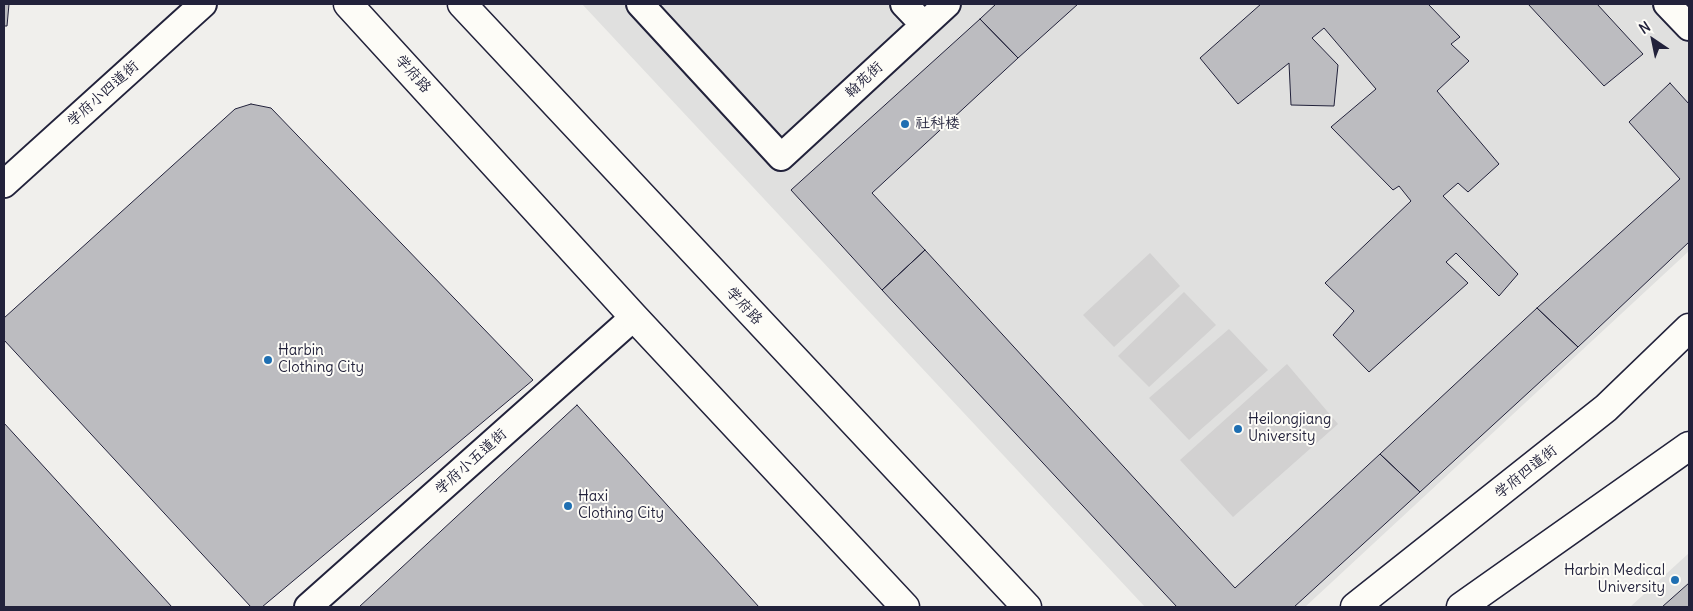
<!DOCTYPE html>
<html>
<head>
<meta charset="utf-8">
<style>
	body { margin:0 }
	#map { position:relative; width:1693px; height:611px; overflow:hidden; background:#f0efec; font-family:Delius,sans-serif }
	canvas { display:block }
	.frame { position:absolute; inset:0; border:5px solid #22223b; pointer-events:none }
	.north { position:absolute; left:1628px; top:15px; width:50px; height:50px; -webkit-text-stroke:4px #fdfcf7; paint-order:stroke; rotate:326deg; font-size:14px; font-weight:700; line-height:20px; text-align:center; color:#22223b }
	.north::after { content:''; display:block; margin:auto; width:18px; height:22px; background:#22223b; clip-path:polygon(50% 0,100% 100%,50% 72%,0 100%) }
</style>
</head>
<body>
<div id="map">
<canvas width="1693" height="611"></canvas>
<div class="frame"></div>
<div class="north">N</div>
</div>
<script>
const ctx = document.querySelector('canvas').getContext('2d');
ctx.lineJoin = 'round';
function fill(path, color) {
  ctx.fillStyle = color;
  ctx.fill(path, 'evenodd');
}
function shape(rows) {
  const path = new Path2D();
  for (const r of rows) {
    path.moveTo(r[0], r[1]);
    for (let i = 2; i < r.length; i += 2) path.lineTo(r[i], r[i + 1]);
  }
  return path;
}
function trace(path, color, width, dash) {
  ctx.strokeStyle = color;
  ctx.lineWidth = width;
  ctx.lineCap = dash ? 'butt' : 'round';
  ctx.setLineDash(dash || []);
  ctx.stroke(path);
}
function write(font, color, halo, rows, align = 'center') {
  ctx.font = font + ' Delius,"LXGW WenKai TC",sans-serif';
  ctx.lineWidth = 4;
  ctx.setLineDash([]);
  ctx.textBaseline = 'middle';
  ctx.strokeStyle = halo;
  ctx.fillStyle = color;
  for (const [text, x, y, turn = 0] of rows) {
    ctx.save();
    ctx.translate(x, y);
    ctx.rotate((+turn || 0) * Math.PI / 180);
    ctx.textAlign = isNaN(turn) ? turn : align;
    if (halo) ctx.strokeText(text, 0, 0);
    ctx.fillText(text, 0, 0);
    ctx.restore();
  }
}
fill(shape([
	[582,4,1689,4,1689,251,1305,607,1145,607],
	[1689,553,1689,607,1630,607]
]), '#e0e0df');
fill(shape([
	[1150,253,1180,286,1114,347,1083,315],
	[1184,292,1216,325,1149,387,1118,356],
	[1229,329,1268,370,1189,440,1149,398],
	[1287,364,1338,424,1233,517,1180,460]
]), '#d2d1d1');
const building = shape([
	[4,4,9,4,7,26,4,26,4,4],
	[996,4,1078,4,1018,58,980,19,996,4],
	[1261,4,1428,4,1460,37,1451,44,1469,61,1437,91,1499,164,1468,192,1458,183,1443,196,1518,274,1499,296,1456,253,1446,262,1468,283,1369,372,1333,335,1354,311,1325,283,1411,201,1399,186,1393,190,1331,127,1376,89,1324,28,1312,38,1338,65,1334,106,1291,105,1289,63,1238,104,1200,58,1261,4],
	[1528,4,1597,4,1643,54,1604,86,1528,4],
	[980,19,1018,58,872,193,925,250,882,290,791,190,980,19],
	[1670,83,1689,104,1689,242,1578,347,1537,308,1680,179,1629,122,1670,83],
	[251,104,271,108,533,380,262,607,251,607,4,340,4,318,235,109,251,104],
	[925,250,1235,588,1380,454,1420,492,1294,607,1177,607,882,290,925,250],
	[1537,308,1578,347,1420,492,1380,454,1537,308],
	[577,405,759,607,359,607,577,405],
	[4,423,172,607,4,607,4,423],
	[1689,583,1689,607,1662,607,1689,583]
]);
fill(building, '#bcbcc0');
trace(building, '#22223b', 1);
const minor = shape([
	[640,4,781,157,947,4],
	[904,4,924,25],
	[1667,4,1689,27],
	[4,184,203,4],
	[308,607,634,317]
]);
const major = shape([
	[1355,607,1606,408,1689,328],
	[1461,607,1689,446]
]);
const highway = shape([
	[348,4,634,317,905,607],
	[462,4,1027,607]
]);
trace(minor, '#22223b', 30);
trace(major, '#22223b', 31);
trace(highway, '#22223b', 31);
trace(minor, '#fdfcf7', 26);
trace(major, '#fdfcf7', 28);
trace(highway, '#fdfcf7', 28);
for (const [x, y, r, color] of [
	[905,124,5,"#1f6fb2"],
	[268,360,5,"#1f6fb2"],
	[1238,429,5,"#1f6fb2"],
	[568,506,5,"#1f6fb2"],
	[1675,580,5,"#1f6fb2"]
]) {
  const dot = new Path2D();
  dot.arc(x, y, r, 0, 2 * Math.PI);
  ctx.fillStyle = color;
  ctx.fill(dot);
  trace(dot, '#fdfcf7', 2);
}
write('15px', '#22223b', '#fdfcf7', [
	["学府路",413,74,48],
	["翰苑街",864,80,-43],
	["学府小四道街",103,94,-42],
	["学府路",744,306,47],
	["学府小五道街",471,462,-42],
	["学府四道街",1526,472,-39]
]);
write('15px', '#22223b', '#fdfcf7', [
	["社科楼",915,124],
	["Harbin",278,351],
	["Clothing City",278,368],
	["Heilongjiang",1248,420],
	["University",1248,437],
	["Haxi",578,497],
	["Clothing City",578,514],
	["Harbin Medical",1665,571,"right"],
	["University",1665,588,"right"]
], 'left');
</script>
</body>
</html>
